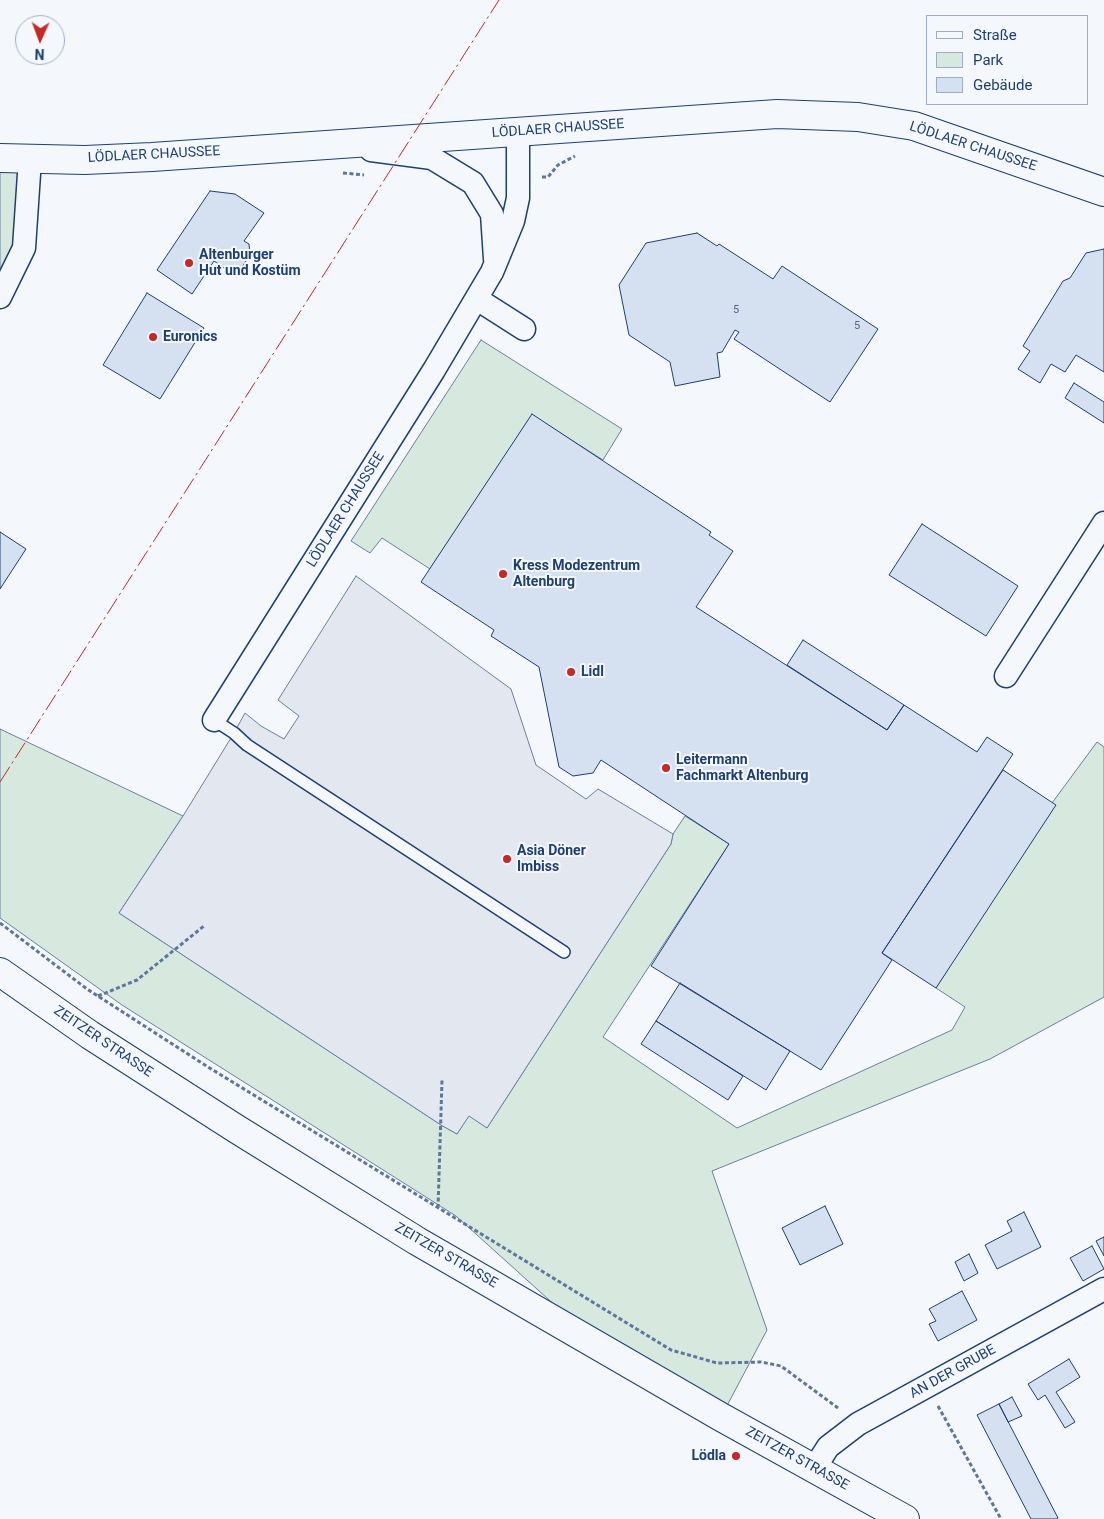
<!DOCTYPE html>
<html>
<head>
<meta charset="utf-8">
<style>
	body { margin:0 }
	#map { position:relative; width:1104px; height:1519px; overflow:hidden; background:#f4f7fb; font-family:Roboto,sans-serif }
	canvas { display:block }
	.legend { position:absolute; left:926px; top:15px; width:162px; height:90px; box-sizing:border-box; background:#f4f7fb; border:1px solid #9eadc5; margin:0; padding:6px 9px; list-style:none; font-size:15px; color:#1d3f73 }
	.legend li { display:flex; align-items:center; gap:10px; height:25px }
	.legend b { width:25px; border:1px solid #9eadc5 }
	.north { position:absolute; left:15px; top:15px; width:50px; height:50px; box-sizing:border-box; background:#f4f7fb; border:1px solid #9eadc5; border-radius:50%; rotate:182deg; font-size:14px; font-weight:700; line-height:20px; text-align:center; color:#1d3f73 }
	.north::after { content:''; display:block; margin:auto; width:18px; height:22px; background:#c62828; clip-path:polygon(50% 0,100% 100%,50% 72%,0 100%) }
</style>
</head>
<body>
<div id="map">
<canvas width="1104" height="1519"></canvas>
<ul class="legend">
<li><b style="height:6px;background:#f4f7fb"></b>Straße</li>
<li><b style="height:14px;background:#d7e8df"></b>Park</li>
<li><b style="height:14px;background:#d5e0f0"></b>Gebäude</li>
</ul>
<div class="north">N</div>
</div>
<script>
const ctx = document.querySelector('canvas').getContext('2d');
ctx.lineJoin = 'round';
function fill(path, color) {
  ctx.fillStyle = color;
  ctx.fill(path, 'evenodd');
}
function shape(rows) {
  const path = new Path2D();
  for (const r of rows) {
    path.moveTo(r[0], r[1]);
    for (let i = 2; i < r.length; i += 2) path.lineTo(r[i], r[i + 1]);
  }
  return path;
}
function trace(path, color, width, dash) {
  ctx.strokeStyle = color;
  ctx.lineWidth = width;
  ctx.lineCap = dash ? 'butt' : 'round';
  ctx.setLineDash(dash || []);
  ctx.stroke(path);
}
function write(font, color, halo, rows, align = 'center') {
  ctx.font = font + ' Roboto,sans-serif';
  ctx.lineWidth = 4;
  ctx.setLineDash([]);
  ctx.textBaseline = 'middle';
  ctx.strokeStyle = halo;
  ctx.fillStyle = color;
  for (const [text, x, y, turn = 0] of rows) {
    ctx.save();
    ctx.translate(x, y);
    ctx.rotate((+turn || 0) * Math.PI / 180);
    ctx.textAlign = isNaN(turn) ? turn : align;
    if (halo) ctx.strokeText(text, 0, 0);
    ctx.fillText(text, 0, 0);
    ctx.restore();
  }
}
const green = shape([
	[0,158,30,159,24,248,0,297,0,158],
	[481,340,622,429,603,460,532,415,430,569,382,538,370,553,351,541,481,340],
	[0,729,183,816,119,913,441,1125,457,1134,469,1115,487,1128,671,844,673,834,685,816,729,844,603,1037,737,1128,952,1030,965,1007,936,988,1052,803,1097,742,1104,747,1104,997,990,1059,712,1171,767,1330,721,1417,599,1345,456,1216,122,1005,0,918,0,729]
]);
fill(green, '#d7e8df');
trace(green, '#687fa3', 1);
const parking = shape([
	[356,576,511,689,536,765,586,799,598,789,673,834,671,844,487,1128,469,1116,457,1134,441,1125,119,913,183,816,234,733,245,713,261,726,284,739,299,716,278,700,356,576]
]);
fill(parking, '#e3e8f0');
trace(parking, '#687fa3', 1);
const building = shape([
	[210,191,235,194,264,213,244,241,249,244,250,255,236,276,214,261,192,294,157,270,210,191],
	[697,233,717,246,719,244,773,279,782,266,878,329,830,402,734,339,739,332,735,330,722,352,717,353,720,377,675,386,670,362,629,335,619,285,646,243,697,233],
	[1104,249,1104,372,1076,355,1065,372,1051,364,1040,383,1018,369,1030,351,1023,346,1063,281,1070,278,1086,253,1104,249],
	[147,293,204,328,160,399,103,365,147,293],
	[1074,383,1104,402,1104,423,1065,398,1074,383],
	[532,414,711,532,709,535,733,551,696,607,887,730,904,705,977,752,987,737,1013,754,882,953,892,960,821,1070,651,966,729,844,601,760,593,773,573,776,559,767,539,667,491,636,494,630,421,582,532,414],
	[922,524,1018,586,986,636,889,575,922,524],
	[0,532,26,549,0,589,0,532],
	[803,640,904,705,887,730,787,665,803,640],
	[1003,770,1056,805,936,988,882,953,1003,770],
	[680,983,790,1051,766,1090,656,1021,680,983],
	[656,1021,743,1076,728,1100,641,1044,656,1021],
	[825,1206,843,1244,800,1265,782,1228,825,1206],
	[1024,1212,1041,1247,997,1269,985,1245,1012,1231,1007,1221,1024,1212],
	[1104,1237,1104,1256,1096,1241,1104,1237],
	[1092,1246,1104,1269,1083,1281,1070,1258,1092,1246],
	[969,1254,978,1273,964,1281,955,1262,969,1254],
	[962,1291,977,1320,938,1341,929,1324,936,1321,929,1309,962,1291],
	[1069,1359,1080,1377,1056,1392,1075,1422,1065,1428,1045,1395,1038,1400,1028,1384,1069,1359],
	[1012,1397,1022,1416,1008,1422,999,1404,1012,1397],
	[999,1404,1058,1518,1056,1519,1031,1519,977,1415,999,1404]
]);
fill(building, '#d5e0f0');
trace(building, '#1d3f73', 1);
const lane = shape([
	[214,720,234,733,247,745,564,952]
]);
const street = shape([
	[371,150,432,158,473,183,492,214,495,259],
	[0,297,24,248,30,159],
	[477,299,524,329],
	[1006,676,1104,523],
	[214,720,434,370,492,272,513,221,518,198,518,131],
	[814,1469,828,1447,858,1424,1104,1289]
]);
const secondary = shape([
	[0,158,85,160,152,157,777,114,858,117,914,126,1104,192]
]);
const primary = shape([
	[0,972,90,1035,235,1128,417,1241,721,1417,905,1519]
]);
trace(lane, '#1d3f73', 14);
trace(street, '#1d3f73', 25);
trace(secondary, '#1d3f73', 30);
trace(primary, '#1d3f73', 30);
trace(shape([
	[343,173,364,175],
	[542,177,548,177,558,165,575,156],
	[0,923,87,989,208,1067,671,1350,717,1363,761,1362,781,1366,838,1408],
	[98,996,137,980,204,926],
	[438,1208,442,1080],
	[938,1406,1001,1519]
]), '#5e769c', 3, [4, 2.5]);
trace(lane, '#f4f7fb', 11);
trace(street, '#f4f7fb', 22);
trace(secondary, '#f4f7fb', 28);
trace(primary, '#f4f7fb', 28);
trace(shape([
	[0,782,499,0]
]), '#c62828', 1, [18, 4, 2.5, 4]);
for (const [x, y, r, color] of [
	[189,263,5,"#c62828"],
	[153,337,5,"#c62828"],
	[503,574,5,"#c62828"],
	[571,672,5,"#c62828"],
	[666,768,5,"#c62828"],
	[507,859,5,"#c62828"],
	[736,1456,5,"#c62828"]
]) {
  const dot = new Path2D();
  dot.arc(x, y, r, 0, 2 * Math.PI);
  ctx.fillStyle = color;
  ctx.fill(dot);
  trace(dot, '#f4f7fb', 2);
}
write('11px', '#4b6792', null, [
	["5",736,310],
	["5",857,326]
]);
write('14px', '#1d3f73', '#f4f7fb', [
	["LÖDLAER CHAUSSEE",558,129,-4],
	["LÖDLAER CHAUSSEE",973,147,18],
	["LÖDLAER CHAUSSEE",154,155,-3],
	["LÖDLAER CHAUSSEE",346,510,-58],
	["ZEITZER STRASSE",103,1042,34],
	["ZEITZER STRASSE",446,1256,30],
	["AN DER GRUBE",953,1372,-29],
	["ZEITZER STRASSE",797,1459,29]
]);
write('bold 14px', '#1d3f73', '#f4f7fb', [
	["Altenburger",199,255],
	["Hut und Kostüm",199,271],
	["Euronics",163,337],
	["Kress Modezentrum",513,566],
	["Altenburg",513,582],
	["Lidl",581,672],
	["Leitermann",676,760],
	["Fachmarkt Altenburg",676,776],
	["Asia Döner",517,851],
	["Imbiss",517,867],
	["Lödla",726,1456,"right"]
], 'left');
</script>
</body>
</html>
